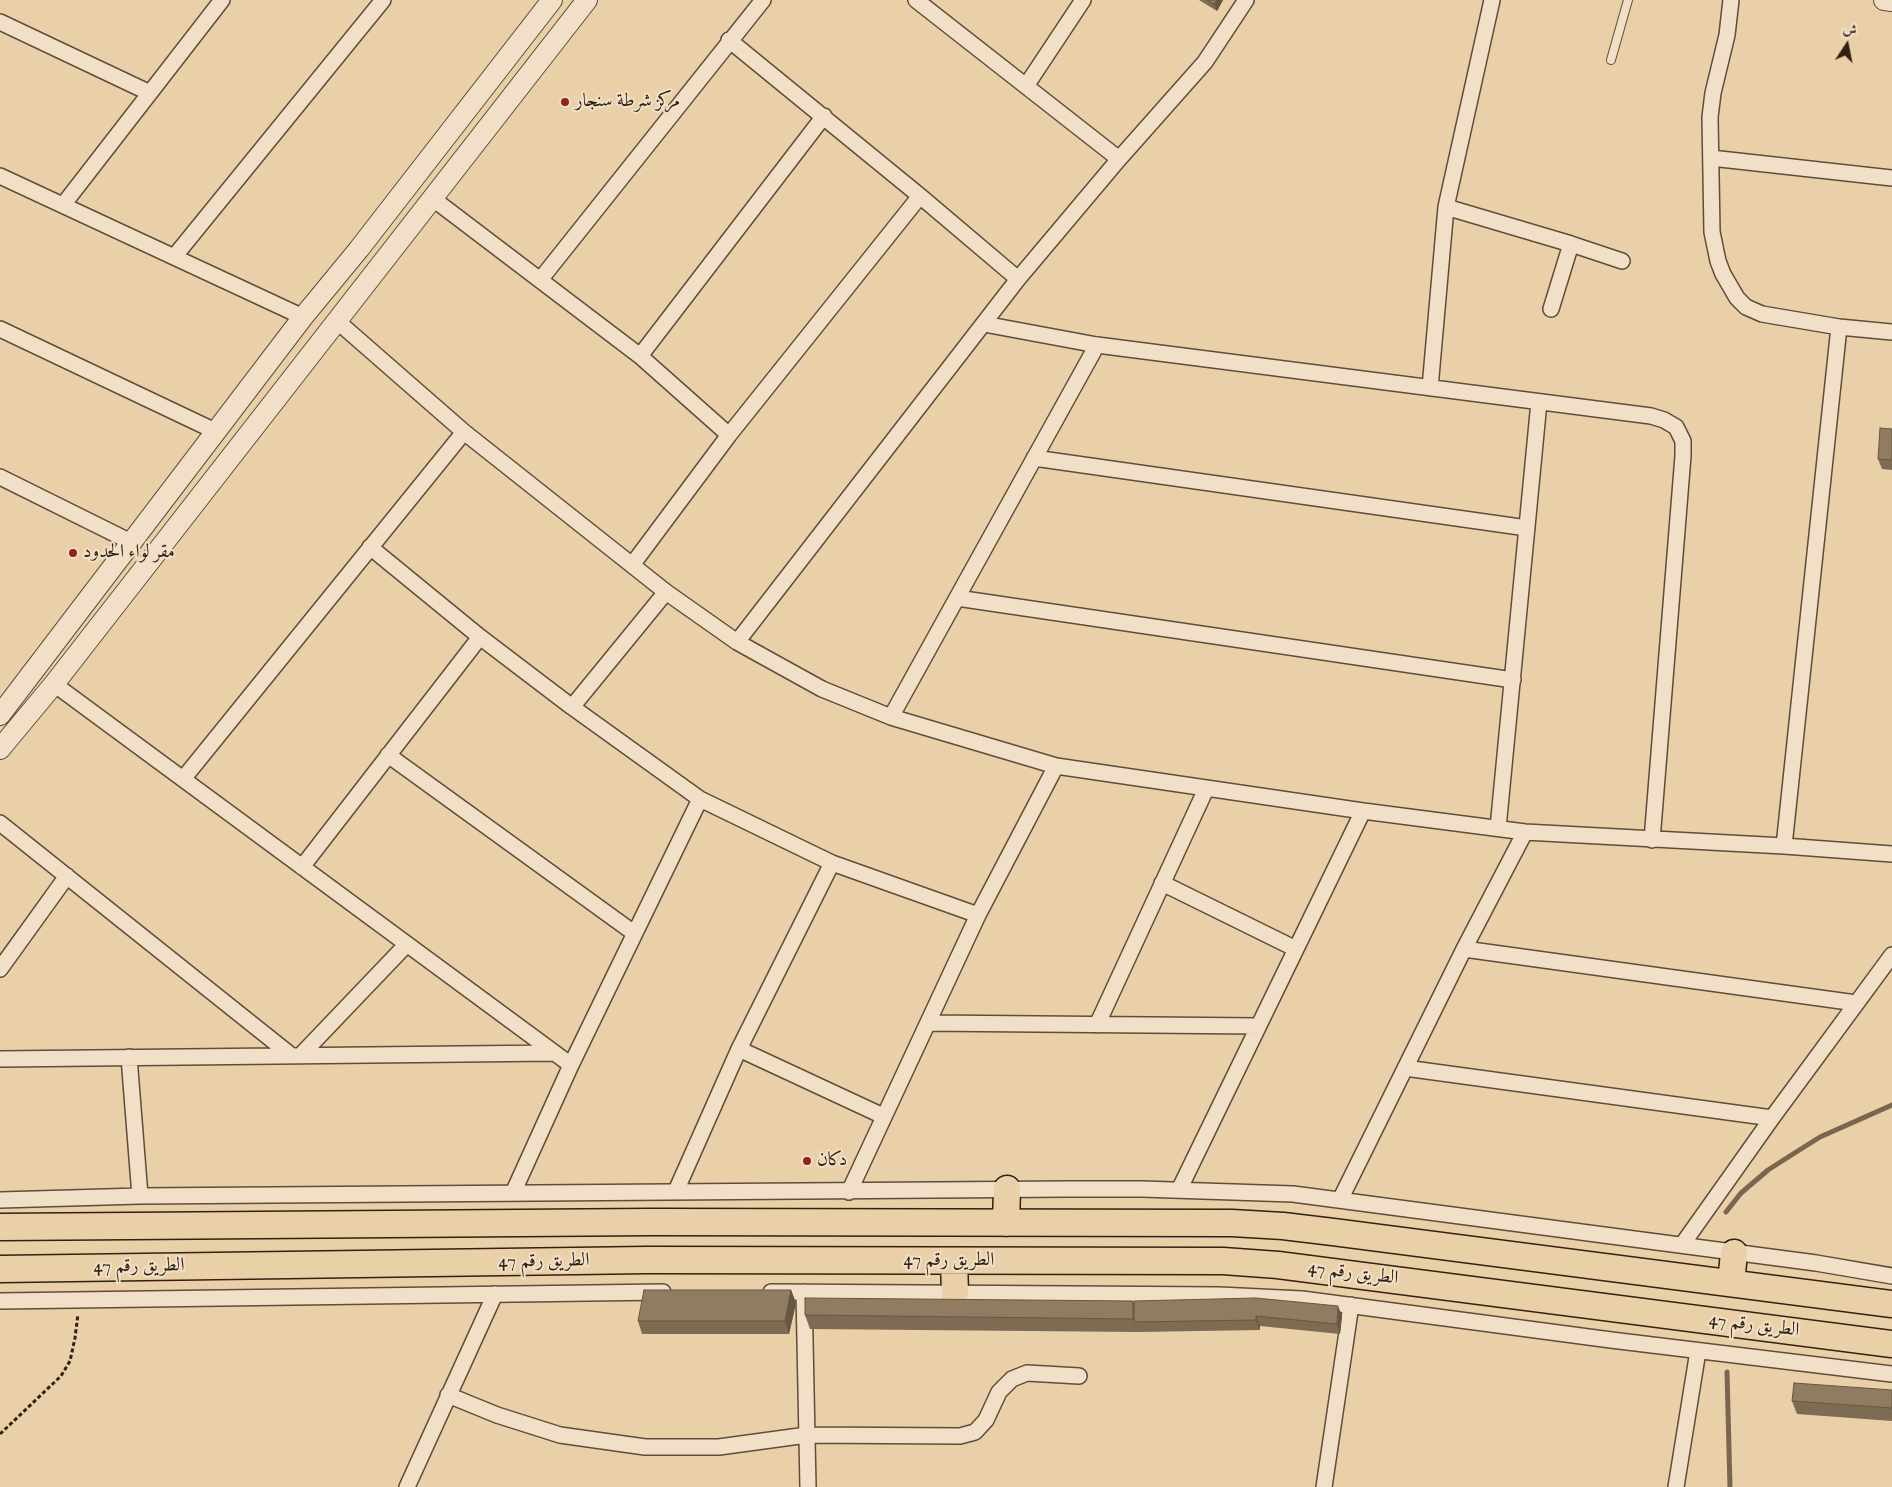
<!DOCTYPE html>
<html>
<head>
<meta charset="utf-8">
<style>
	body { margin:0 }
	#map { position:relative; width:1892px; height:1487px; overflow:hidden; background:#ead0a9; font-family:"IM FELL English",Amiri,serif }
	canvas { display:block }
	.north { position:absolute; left:1822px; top:20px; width:50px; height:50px; -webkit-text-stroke:4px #f1e0c7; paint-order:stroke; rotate:11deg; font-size:14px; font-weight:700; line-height:20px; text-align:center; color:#302112 }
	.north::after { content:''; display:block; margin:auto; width:18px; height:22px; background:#302112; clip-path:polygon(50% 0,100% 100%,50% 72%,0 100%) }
</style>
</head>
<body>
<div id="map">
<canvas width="1892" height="1487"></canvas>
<div class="north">ش</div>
</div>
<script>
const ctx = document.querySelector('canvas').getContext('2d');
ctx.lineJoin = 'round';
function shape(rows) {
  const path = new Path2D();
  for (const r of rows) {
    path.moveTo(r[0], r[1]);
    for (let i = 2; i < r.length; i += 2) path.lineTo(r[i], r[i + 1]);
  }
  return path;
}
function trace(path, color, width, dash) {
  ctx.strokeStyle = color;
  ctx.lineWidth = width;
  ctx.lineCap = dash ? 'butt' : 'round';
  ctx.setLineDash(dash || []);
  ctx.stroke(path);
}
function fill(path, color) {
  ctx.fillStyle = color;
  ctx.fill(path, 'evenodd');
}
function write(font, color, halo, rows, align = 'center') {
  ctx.font = font + ' "IM FELL English",Amiri,serif';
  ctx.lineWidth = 4;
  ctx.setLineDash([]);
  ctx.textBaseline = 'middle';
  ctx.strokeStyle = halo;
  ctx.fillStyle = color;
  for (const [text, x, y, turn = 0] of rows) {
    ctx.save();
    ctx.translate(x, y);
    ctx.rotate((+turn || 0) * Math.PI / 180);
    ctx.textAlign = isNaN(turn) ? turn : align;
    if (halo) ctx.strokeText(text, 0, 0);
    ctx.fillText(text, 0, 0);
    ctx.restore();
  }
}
trace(shape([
	[1726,1212,1741,1193,1768,1170,1793,1154,1820,1137,1892,1105],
	[1727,1372,1730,1487]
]), '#7a664e', 5);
const service = shape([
	[1611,60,1628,0]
]);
const minor = shape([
	[916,0,1119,159],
	[1731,0,1727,35,1713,93,1710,117,1712,232,1718,261,1723,274,1737,298,1746,307,1762,314,1839,327,1892,332],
	[0,22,150,93],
	[729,40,920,196,1018,279],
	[1026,86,1083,0],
	[1711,158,1892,178],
	[0,176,303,317],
	[432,198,640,356,824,116],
	[63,205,222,0],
	[1446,207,1571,244,1622,261],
	[174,257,383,0],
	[540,280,763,0],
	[1551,309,1571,244],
	[337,321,464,432,666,592,737,642,822,689,891,717,1056,766,1363,811,1525,832,1784,846,1892,854],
	[984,324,1097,345,1651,416,1664,420,1676,427,1683,441,1683,456,1652,840],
	[0,329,215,431],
	[640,356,729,435],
	[1430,388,1446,207,1492,0],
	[1034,458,1527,528],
	[0,477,131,542],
	[370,547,480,637,572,707,700,799,832,863,978,915],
	[632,565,729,435,920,196],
	[957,598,1513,680],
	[737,642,1018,279,1119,159,1205,62,1246,0],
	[54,684,571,1065],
	[572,707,666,592],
	[891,717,1097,345],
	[388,755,634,933],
	[183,779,464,432],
	[0,823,292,1056],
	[1498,828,1539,402],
	[1784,846,1839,327],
	[302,867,480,637],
	[1162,883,1296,949],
	[1464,949,1856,1003],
	[0,969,67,876],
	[928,1023,1258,1026],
	[1097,1025,1206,789],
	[739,1049,883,1116],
	[301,1055,407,944],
	[129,1057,140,1196],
	[0,1059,554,1053],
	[1405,1068,1772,1118],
	[1179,1190,1363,811],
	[676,1191,739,1049,832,863],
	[849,1192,978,915,1056,766],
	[513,1193,571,1065,700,799],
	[0,1200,140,1196,1067,1189,1142,1189,1293,1194,1816,1263,1892,1276],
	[1340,1200,1464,949,1525,832],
	[1682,1245,1772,1118,1892,955],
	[771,1292,1219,1295,1302,1299,1611,1340,1892,1374],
	[804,1292,808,1487],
	[0,1301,663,1292],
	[448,1395,497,1415,560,1435,645,1447,719,1447,807,1435,960,1436,975,1432,986,1420,999,1392,1012,1379,1027,1373,1079,1376],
	[407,1487,495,1294],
	[1324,1487,1351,1305],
	[1676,1487,1698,1351]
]);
const tertiary = shape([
	[1884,0,1892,1],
	[0,715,303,317,359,249,552,0],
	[0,749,54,684,587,0]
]);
const trunk = shape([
	[1006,1223,1007,1189],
	[0,1227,650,1222,1232,1223,1283,1226,1333,1232,1892,1304],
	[954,1261,955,1293],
	[0,1269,647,1260,1223,1261,1278,1265,1892,1344],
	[1731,1283,1734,1253]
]);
trace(service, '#5e4d38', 10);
trace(minor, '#5e4d38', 18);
trace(tertiary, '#5e4d38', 22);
trace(trunk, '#302112', 29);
trace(shape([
	[0,1434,61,1376,70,1361,75,1338,78,1314]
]), '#302112', 3, [4, 2.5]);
trace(service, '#f1e0c7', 8);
trace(minor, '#f1e0c7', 15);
trace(tertiary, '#f1e0c7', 20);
trace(trunk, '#ead0a9', 26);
fill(shape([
	[1199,0,1223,0,1217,11],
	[1892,429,1892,470,1882,469,1878,459],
	[791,1290,796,1303,789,1334,642,1334,638,1321],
	[1133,1301,1134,1305,1342,1316,1340,1334,1260,1326,1260,1330,1138,1332,810,1329,805,1315],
	[1892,1390,1892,1421,1797,1414,1792,1401]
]), '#7d6b53');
fill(shape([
	[1217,0,1223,0,1217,11,1214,4],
	[791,1290,796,1303,789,1334,785,1321],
	[1133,1301,1138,1315,1134,1322,1138,1332,1133,1319],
	[1338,1306,1342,1316,1340,1334,1337,1324],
	[1256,1316,1260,1326,1260,1330,1256,1320]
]), '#665744');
const building = shape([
	[1207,0,1217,0,1214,4,1207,0],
	[1880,428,1892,429,1892,460,1878,459,1880,428],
	[644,1290,791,1290,785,1321,638,1321,644,1290],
	[805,1298,1133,1301,1133,1319,805,1315,805,1298],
	[1256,1298,1338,1306,1337,1324,1256,1316,1256,1320,1134,1322,1134,1301,1256,1298],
	[1794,1383,1892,1390,1892,1408,1792,1401,1794,1383]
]);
fill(building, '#917c61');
trace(building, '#665744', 1);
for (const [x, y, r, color] of [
	[565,102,5,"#8f2418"],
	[73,553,5,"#8f2418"],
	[807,1161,5,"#8f2418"]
]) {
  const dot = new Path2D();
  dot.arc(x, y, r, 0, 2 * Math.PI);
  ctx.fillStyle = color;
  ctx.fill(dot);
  trace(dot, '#f1e0c7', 2);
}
write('19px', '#302112', '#f1e0c7', [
	["مركز شرطة سنجار",575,102],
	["مقر لواء الحدود",83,553],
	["دكان",817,1161]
], 'left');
write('19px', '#302112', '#f1e0c7', [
	["الطريق رقم 47",949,1261],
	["الطريق رقم 47",544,1262,-1],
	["الطريق رقم 47",139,1267,-1],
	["الطريق رقم 47",1353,1274,7],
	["الطريق رقم 47",1754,1326,7]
]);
</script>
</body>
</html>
